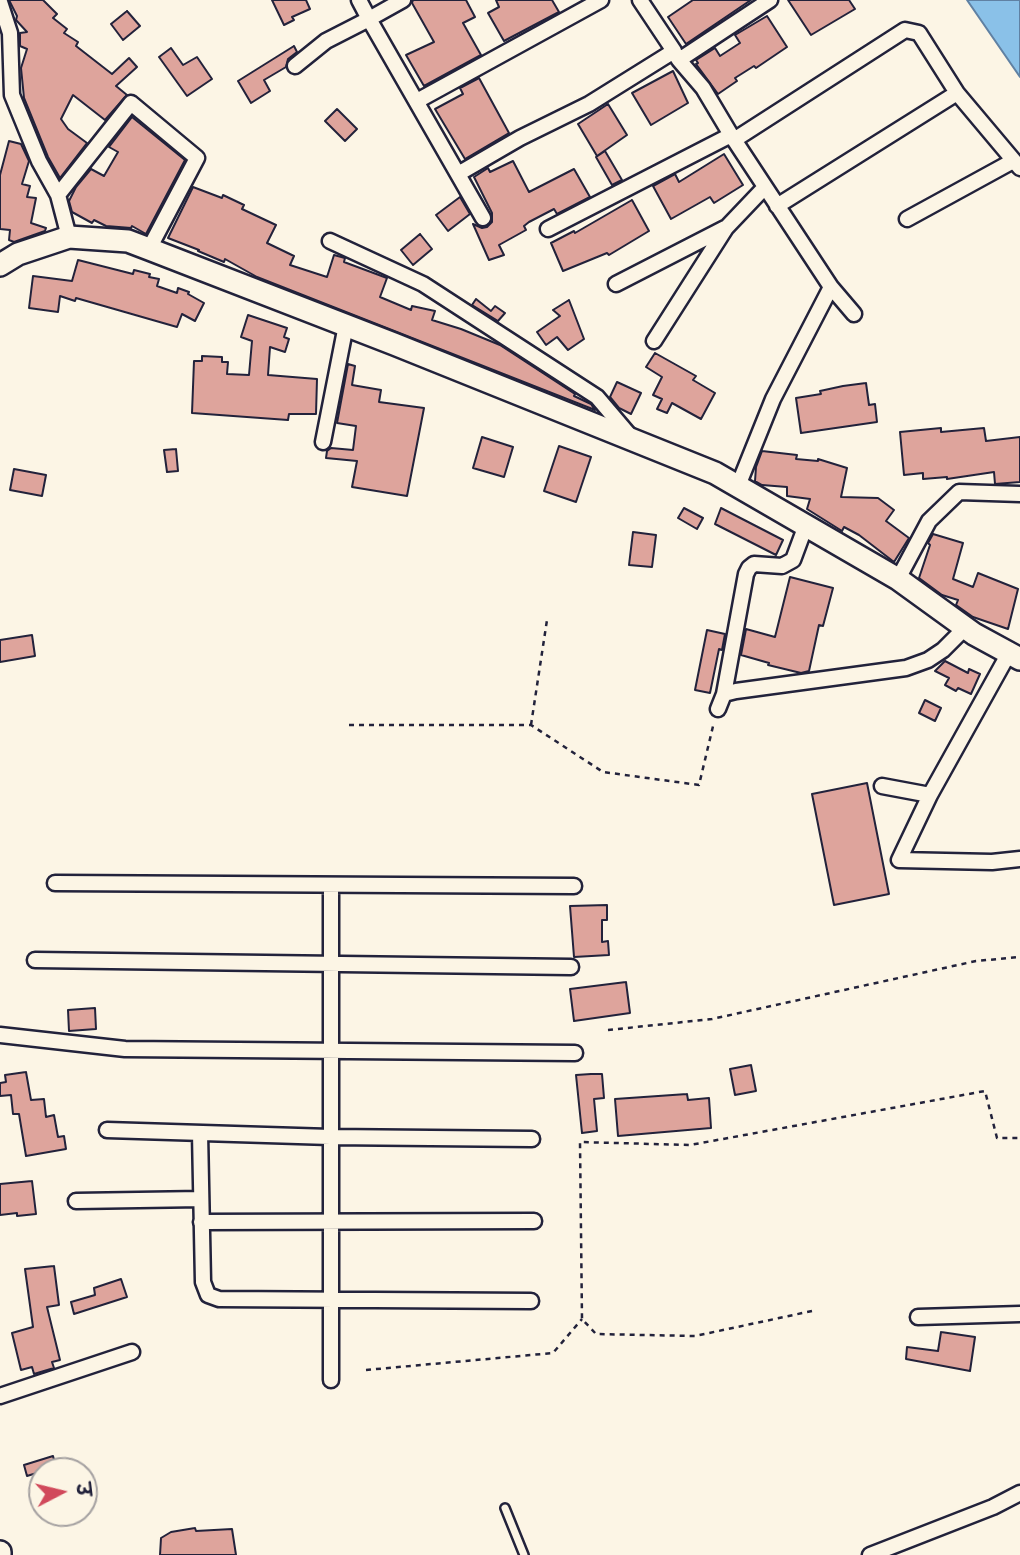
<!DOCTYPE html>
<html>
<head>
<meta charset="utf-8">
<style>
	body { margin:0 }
	#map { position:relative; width:1020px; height:1555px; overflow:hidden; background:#fcf5e5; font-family:Mynerve,"Playpen Sans Deva",sans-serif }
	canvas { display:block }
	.north { position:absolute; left:28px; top:1457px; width:70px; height:70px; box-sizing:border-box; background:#fcf5e5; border:2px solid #a5a1a1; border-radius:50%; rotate:83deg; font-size:19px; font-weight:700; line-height:28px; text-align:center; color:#22223b }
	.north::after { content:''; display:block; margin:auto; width:24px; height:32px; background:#d1495b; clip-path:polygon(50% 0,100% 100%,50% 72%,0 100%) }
</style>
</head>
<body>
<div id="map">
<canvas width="1020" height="1555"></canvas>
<div class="north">उ</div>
</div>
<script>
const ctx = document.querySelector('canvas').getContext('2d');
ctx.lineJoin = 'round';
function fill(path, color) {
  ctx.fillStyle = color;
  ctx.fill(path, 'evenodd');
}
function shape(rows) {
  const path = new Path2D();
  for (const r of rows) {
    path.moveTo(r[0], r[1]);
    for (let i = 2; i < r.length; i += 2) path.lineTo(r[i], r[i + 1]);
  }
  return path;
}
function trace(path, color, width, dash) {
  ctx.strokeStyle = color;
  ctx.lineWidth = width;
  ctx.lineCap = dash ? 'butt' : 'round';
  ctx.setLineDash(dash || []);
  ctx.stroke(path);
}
const water = shape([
	[967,0,1020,0,1020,77,967,0]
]);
fill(water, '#8ac1e8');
trace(water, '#6081a3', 2);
const building = shape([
	[9,0,43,0,57,14,53,18,67,29,64,33,78,42,76,46,112,74,129,58,137,67,116,86,127,95,105,120,73,95,61,119,68,129,87,143,60,178,48,157,24,98,21,68,27,49,20,46,20,33,27,32,16,20,17,16,9,0],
	[272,0,306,0,310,9,292,17,294,20,284,25,272,0],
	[413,0,466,0,475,17,463,23,481,55,424,86,406,55,434,42,412,3,413,0],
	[496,0,552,0,559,12,504,41,488,13,499,7,496,0],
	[693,0,751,0,686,44,668,17,693,0],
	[788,0,849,0,855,9,811,35,788,0],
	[127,11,140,26,123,40,111,24,127,11],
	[767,16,787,47,756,68,754,66,735,78,737,81,718,94,696,64,698,63,696,60,715,48,720,56,740,43,735,35,767,16],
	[294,46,297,52,288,59,286,67,264,80,270,91,251,103,238,81,294,46],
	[171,48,183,65,197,57,212,79,187,96,159,57,171,48],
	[673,71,688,103,651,125,632,93,673,71],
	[479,78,509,133,465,159,435,109,463,94,460,88,479,78],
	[608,104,627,135,597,156,578,124,608,104],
	[337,109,357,129,345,141,325,121,337,109],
	[132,117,185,160,146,234,132,226,131,228,106,226,94,220,92,223,72,212,69,201,76,187,91,169,104,176,118,152,109,147,132,117],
	[9,141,21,144,29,161,22,184,30,186,27,197,36,198,31,223,46,228,45,231,14,242,9,240,10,230,0,229,0,175,9,141],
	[605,151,622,180,612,185,596,157,605,151],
	[724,154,743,185,714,203,710,197,671,219,653,186,675,174,679,182,724,154],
	[513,161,529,192,574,169,590,197,557,214,554,209,529,222,524,226,526,230,499,245,504,255,489,260,473,224,482,228,487,227,492,222,492,213,474,177,488,168,490,172,513,161],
	[193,187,222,198,223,195,244,205,242,209,276,225,267,243,294,256,290,265,327,277,334,255,345,258,344,262,387,278,380,297,411,310,412,306,435,311,432,320,461,329,500,345,575,394,574,396,591,404,595,410,257,277,225,259,224,262,198,251,199,250,168,238,193,187],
	[460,197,470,214,448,231,436,215,460,197],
	[632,200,649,231,609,255,607,253,563,271,551,243,574,231,575,233,632,200],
	[420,234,432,249,413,265,401,250,420,234],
	[78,260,133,274,134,270,150,274,149,277,159,279,157,286,177,293,178,288,189,292,188,294,204,303,195,321,182,314,177,327,76,298,75,301,60,296,58,312,29,308,33,276,72,281,78,260],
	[476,299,491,311,495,306,505,313,498,321,472,305,476,299],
	[569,300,584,339,568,350,557,337,546,345,537,332,560,316,553,310,569,300],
	[248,315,287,328,284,337,289,339,285,352,270,347,268,375,317,379,316,414,289,414,288,420,192,413,194,361,202,361,202,356,222,357,222,362,228,362,227,374,249,375,252,341,241,337,248,315],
	[655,353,696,376,693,380,715,393,701,419,672,403,667,413,657,409,662,399,653,395,662,377,646,367,655,353],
	[348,364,355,366,352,385,381,390,379,402,424,408,407,496,352,487,357,461,326,458,327,451,331,448,353,450,356,426,337,423,348,364],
	[617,382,641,393,631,414,619,408,610,397,617,382],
	[866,383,869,405,875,404,877,422,801,433,796,398,821,394,820,391,843,386,866,383],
	[941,428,941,432,984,428,986,441,1020,437,1020,482,995,484,994,472,947,479,947,477,923,479,923,473,904,475,900,432,941,428],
	[482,437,513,447,504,477,473,468,482,437],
	[559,446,591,457,576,502,544,491,559,446],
	[176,449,178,471,167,472,164,450,176,449],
	[762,451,797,455,796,459,818,461,818,459,847,468,841,497,878,498,894,510,886,521,909,538,894,562,859,535,844,527,842,531,807,509,810,499,787,496,787,487,762,485,755,481,756,467,762,451],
	[14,469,46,475,42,496,10,490,14,469],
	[684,508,703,518,697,529,678,518,684,508],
	[721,508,783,540,776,555,715,524,721,508],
	[633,532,656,535,652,567,629,565,633,532],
	[933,534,963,543,953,579,973,587,978,573,1018,589,1008,629,973,617,956,605,958,600,942,595,919,578,930,545,928,543,933,534],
	[790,577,833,588,823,626,819,625,809,671,801,673,768,665,769,663,741,655,746,629,775,637,790,577],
	[707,630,725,634,722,650,719,649,710,693,695,690,707,630],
	[32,635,35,656,0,662,0,640,32,635],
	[945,661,968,673,969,669,980,674,971,694,958,688,956,691,945,685,949,678,935,671,945,661],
	[925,700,941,708,935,721,919,713,925,700],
	[867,783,889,894,834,905,812,794,867,783],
	[607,905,607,920,602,920,602,942,608,941,609,955,574,957,570,906,607,905],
	[626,982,630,1013,574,1021,570,989,626,982],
	[95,1008,96,1029,69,1031,68,1010,95,1008],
	[751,1065,756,1091,735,1095,730,1069,751,1065],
	[26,1072,31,1100,44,1099,46,1117,54,1115,58,1137,64,1136,66,1149,26,1156,19,1114,13,1114,11,1095,0,1096,0,1083,6,1082,5,1075,26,1072],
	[591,1074,602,1074,604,1098,594,1099,597,1131,582,1133,576,1075,591,1074],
	[687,1094,688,1100,709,1098,711,1128,618,1136,615,1099,687,1094],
	[32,1181,36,1214,17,1216,17,1213,0,1215,0,1184,32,1181],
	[54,1266,59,1305,47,1307,60,1360,52,1362,54,1368,34,1374,32,1367,21,1370,12,1333,33,1327,25,1269,54,1266],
	[121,1279,127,1297,74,1314,71,1302,95,1295,94,1288,121,1279],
	[941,1332,975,1337,970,1371,906,1359,907,1347,938,1351,941,1332],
	[53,1456,56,1467,27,1476,24,1465,53,1456],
	[195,1528,196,1531,232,1529,236,1555,160,1555,161,1538,171,1532,195,1528]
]);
fill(building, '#dea49c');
trace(building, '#22223b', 2);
const lane = shape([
	[505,1508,524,1555]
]);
const street = shape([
	[403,0,369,19,483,218],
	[0,2,10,33,12,95,39,161,58,195,69,237],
	[674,52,679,60,770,0],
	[295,66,326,41,369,19,359,0],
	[417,101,601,0],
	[731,135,831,287,854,314],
	[734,140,905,30,919,33,957,93,1020,168],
	[458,174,520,138,589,104,674,51,640,0],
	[58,195,131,103,197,158,149,249],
	[777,206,957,93],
	[907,219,1013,161],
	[548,229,731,135,703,88,679,60],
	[330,241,423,284,597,397,631,437],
	[616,284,725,228],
	[654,341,726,228,765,187],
	[323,442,346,325],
	[738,486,773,399,831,287],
	[898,579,929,521,959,492,1020,494],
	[724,694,746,574,749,568,754,564,782,566,793,560,806,525],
	[718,709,724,694,736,691,906,668,928,660,943,650,965,628],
	[882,786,930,795,1009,653],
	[930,795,899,860,992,862,1020,859],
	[55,883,574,886],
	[331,886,331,1380],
	[35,960,571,967],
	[0,1035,125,1049,575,1053],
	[107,1130,330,1137,532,1139],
	[200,1133,203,1282,208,1295,219,1299,531,1301],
	[76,1201,201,1199],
	[201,1222,534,1221],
	[918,1317,1020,1314],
	[0,1396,132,1352],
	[870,1555,993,1507,1020,1493]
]);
const secondary = shape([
	[0,265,18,254,69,237,128,241,149,249,394,344,715,473,898,579,974,634,1020,659],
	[0,1552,0,1555]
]);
trace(lane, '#22223b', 12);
trace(street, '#22223b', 19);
trace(secondary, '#22223b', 26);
trace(shape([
	[349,725,531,725,603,772,699,785,714,722],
	[531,725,547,620],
	[608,1030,712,1019,976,961,1020,957],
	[812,1311,695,1336,596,1334,582,1319,580,1142,690,1145,985,1091,997,1138,1020,1138],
	[366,1370,553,1353,582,1319]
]), '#22223b', 2.5, [5, 5]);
trace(lane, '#fcf5e5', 7);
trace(street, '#fcf5e5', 14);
trace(secondary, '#fcf5e5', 21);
</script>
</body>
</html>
